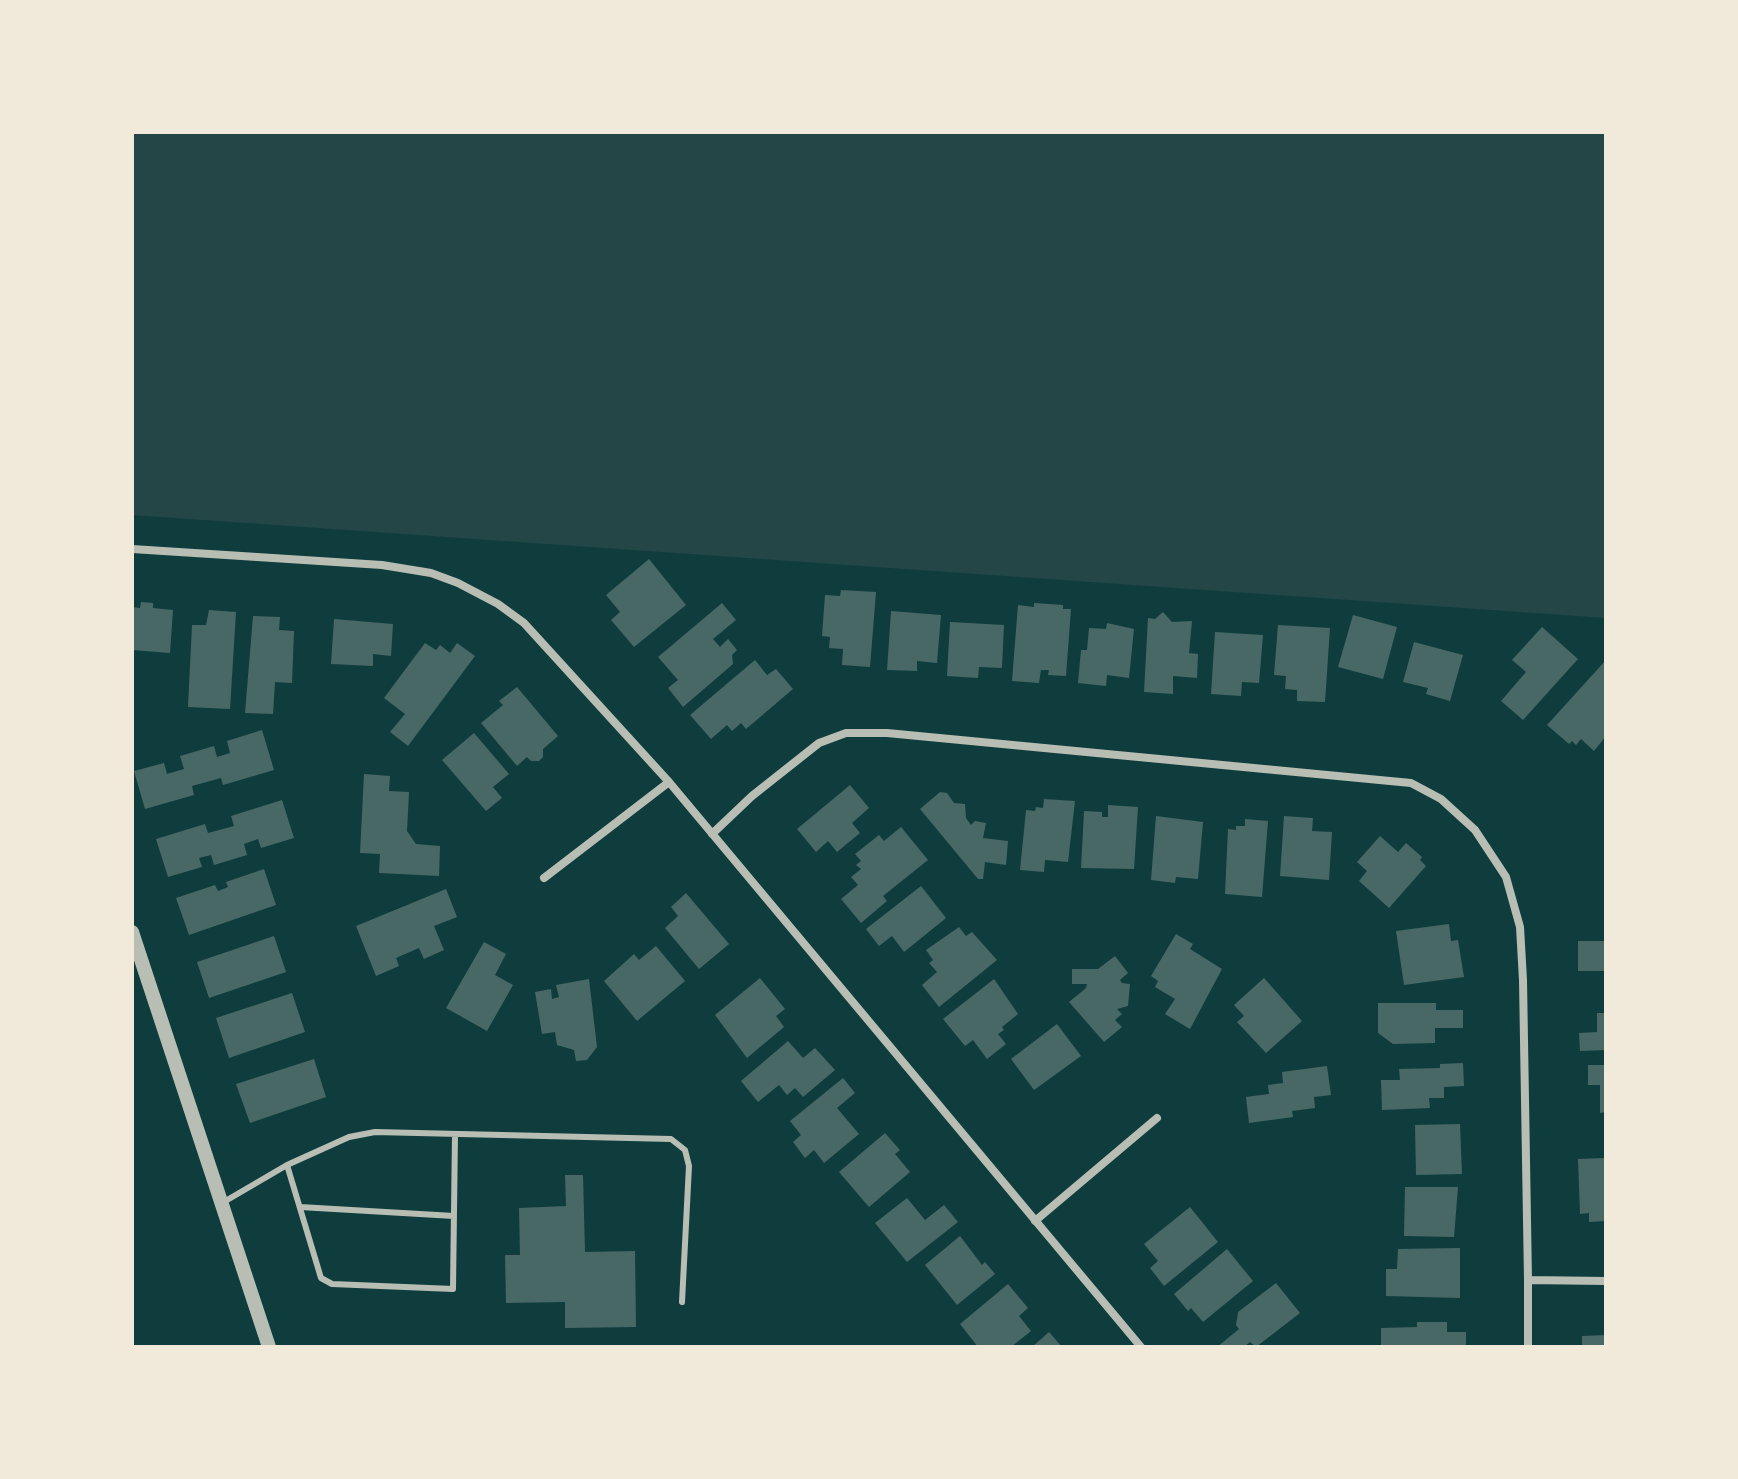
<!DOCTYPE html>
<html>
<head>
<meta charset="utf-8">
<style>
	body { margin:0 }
	#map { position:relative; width:1738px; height:1479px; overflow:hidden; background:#0f3d3e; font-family:"Noto Sans",sans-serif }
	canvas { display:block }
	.frame { position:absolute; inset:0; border:134px solid #f1e9da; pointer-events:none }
</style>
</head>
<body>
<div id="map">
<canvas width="1738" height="1479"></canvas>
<div class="frame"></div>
</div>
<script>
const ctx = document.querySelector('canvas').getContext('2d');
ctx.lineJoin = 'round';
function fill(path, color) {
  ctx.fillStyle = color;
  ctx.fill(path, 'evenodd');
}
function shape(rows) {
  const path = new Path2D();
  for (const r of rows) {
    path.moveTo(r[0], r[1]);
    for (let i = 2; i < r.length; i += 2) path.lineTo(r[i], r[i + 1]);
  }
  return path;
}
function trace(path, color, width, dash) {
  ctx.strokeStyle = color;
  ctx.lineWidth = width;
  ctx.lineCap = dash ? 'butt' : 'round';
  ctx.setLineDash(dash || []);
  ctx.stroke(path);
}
fill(shape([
	[132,132,1606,132,1606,618,132,515]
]), '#244646');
fill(shape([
	[649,559,686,605,634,647,611,620,620,612,606,595],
	[841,590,876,592,870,667,842,665,843,649,829,648,830,637,822,636,825,595,840,596],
	[141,602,153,603,153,608,173,610,170,653,132,650,132,607,140,608],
	[722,603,736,620,713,639,720,647,728,639,737,650,732,655,733,664,683,707,668,688,678,680,658,657],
	[1034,603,1063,605,1063,609,1071,609,1066,676,1048,675,1049,670,1041,670,1039,683,1012,681,1018,605,1034,607],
	[209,610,236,612,230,709,188,707,192,625,206,625],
	[891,611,941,615,937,663,917,661,917,671,887,670],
	[1163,612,1172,622,1192,621,1189,653,1198,654,1197,678,1173,676,1173,694,1144,692,1148,618,1155,619],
	[1353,615,1397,627,1383,679,1338,667],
	[253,616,280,617,279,630,294,631,292,683,275,682,273,714,245,713],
	[334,619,393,624,391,656,373,654,373,666,331,664],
	[950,622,1004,625,1002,668,979,667,978,678,947,676],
	[1107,623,1134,629,1129,678,1107,675,1106,686,1078,683,1081,650,1087,650,1089,628,1106,629],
	[1278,625,1330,628,1325,702,1297,701,1297,690,1285,689,1286,676,1274,675],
	[1542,627,1578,659,1523,720,1501,701,1526,672,1512,660],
	[1215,632,1263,635,1259,683,1242,682,1241,696,1211,694],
	[1414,642,1463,655,1450,701,1426,694,1428,688,1403,682],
	[425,643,436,650,440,645,450,653,457,643,475,656,408,746,390,732,405,714,384,698],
	[755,660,767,675,776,669,793,689,746,729,741,723,732,731,727,725,711,739,690,715],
	[1606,660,1606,736,1594,751,1581,739,1576,745,1572,741,1569,744,1547,725],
	[517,687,558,736,543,749,543,757,539,761,531,761,527,757,517,766,481,723,503,705,499,701],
	[262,730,274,770,223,785,221,778,192,786,194,795,145,809,134,771,164,763,167,774,184,769,180,756,214,746,217,757,230,753,227,741],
	[474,733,509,774,493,787,502,798,486,811,442,760],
	[364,774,390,776,389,791,409,792,407,831,416,844,440,846,439,876,379,873,380,854,360,853],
	[850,785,869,808,852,823,860,833,837,852,828,841,816,852,797,829],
	[940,792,947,793,954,803,965,804,966,818,971,825,975,821,986,823,983,838,1008,841,1006,865,985,862,983,879,978,879,920,809],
	[1044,799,1075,801,1068,862,1045,860,1044,872,1020,870,1026,810,1035,811,1036,807,1043,808],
	[282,800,294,838,261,848,258,839,244,844,247,855,214,865,211,855,199,858,202,867,168,877,156,839,205,824,208,833,234,826,231,816],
	[1108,805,1138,807,1134,869,1081,868,1084,811,1102,812,1102,817,1108,817],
	[1156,816,1203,822,1198,879,1176,877,1175,883,1151,880],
	[1284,816,1313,818,1312,831,1332,832,1329,880,1280,876],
	[1245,819,1268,821,1262,897,1225,894,1228,829,1236,830,1236,826,1245,826],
	[901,827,928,860,883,896,887,901,861,923,841,899,858,885,851,877,861,869,856,865,861,861,855,854,879,835,884,841],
	[1380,836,1398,852,1406,843,1422,857,1420,860,1426,866,1389,908,1359,881,1367,871,1357,862],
	[264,869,276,905,189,935,176,898,215,885,218,891,228,887,226,882],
	[921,886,946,918,904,952,892,936,879,946,866,929],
	[446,889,457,917,434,926,444,950,424,959,419,948,396,958,399,966,376,976,356,926],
	[686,893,729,944,699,969,665,928,678,916,671,907],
	[1449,924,1451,941,1458,940,1464,977,1404,985,1396,931],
	[959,927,966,936,972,932,997,960,939,1007,922,985,937,972,929,963,933,960,926,950],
	[1176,934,1193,944,1190,949,1222,969,1190,1029,1165,1014,1175,999,1155,987,1158,981,1151,976],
	[274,936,286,972,209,998,197,962],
	[1578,941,1606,941,1606,971,1578,971],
	[484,942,506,954,495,975,513,985,487,1031,446,1008],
	[656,946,685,981,637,1021,604,981,634,954,639,960],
	[1115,956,1128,973,1120,980,1122,983,1130,984,1128,1006,1117,1009,1122,1014,1115,1020,1122,1027,1104,1042,1069,1002,1086,988,1087,984,1072,984,1072,969,1098,969],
	[760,978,785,1009,776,1016,784,1027,747,1058,715,1015],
	[1264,978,1302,1021,1266,1053,1237,1022,1244,1016,1234,1005],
	[589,979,597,1047,587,1060,576,1061,574,1050,557,1045,555,1032,542,1034,535,992,551,989,552,999,559,997,556,985],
	[994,979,1018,1014,1002,1027,1004,1030,998,1034,1006,1044,987,1059,973,1040,965,1046,943,1019],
	[292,993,305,1032,229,1058,216,1018],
	[1378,1003,1436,1003,1436,1010,1463,1010,1463,1028,1435,1028,1435,1043,1393,1044,1378,1033],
	[1597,1013,1606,1013,1606,1050,1580,1051,1579,1033,1597,1032],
	[1057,1024,1081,1056,1034,1090,1011,1059],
	[788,1041,803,1058,815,1048,835,1070,803,1097,795,1088,787,1095,779,1085,758,1102,741,1081],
	[314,1059,326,1097,250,1123,236,1084],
	[1463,1063,1464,1086,1444,1087,1444,1098,1429,1098,1430,1108,1382,1110,1381,1080,1400,1080,1399,1069,1440,1068,1440,1064],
	[1588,1065,1606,1065,1606,1112,1600,1113,1600,1085,1588,1085],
	[1327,1066,1331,1095,1314,1097,1315,1108,1292,1111,1293,1117,1249,1123,1246,1097,1269,1094,1268,1085,1283,1083,1282,1072],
	[843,1078,855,1093,837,1108,859,1134,824,1163,814,1150,805,1158,793,1142,801,1135,790,1121],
	[1460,1124,1462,1174,1416,1175,1415,1125],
	[885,1133,900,1150,895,1154,910,1172,869,1207,839,1172],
	[1606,1158,1606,1221,1589,1222,1589,1213,1580,1214,1578,1159],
	[565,1175,583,1175,585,1252,635,1251,636,1327,565,1328,565,1302,506,1303,505,1255,520,1255,519,1208,566,1206],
	[1405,1187,1458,1187,1454,1237,1404,1236],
	[907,1198,925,1220,944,1205,958,1222,907,1262,875,1223],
	[1190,1207,1218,1242,1164,1286,1150,1268,1158,1261,1144,1244],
	[960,1236,982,1265,985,1262,995,1274,957,1305,925,1265],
	[1460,1248,1460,1298,1386,1296,1386,1269,1397,1269,1398,1249],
	[1227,1249,1253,1281,1203,1322,1191,1308,1188,1311,1174,1294],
	[1276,1283,1300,1313,1256,1347,1250,1342,1244,1347,1217,1347,1239,1329,1236,1325,1238,1312],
	[1008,1284,1028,1308,1019,1316,1031,1331,1011,1347,978,1347,960,1324],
	[1417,1322,1447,1322,1447,1332,1466,1332,1466,1347,1381,1347,1381,1328,1417,1327],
	[1049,1332,1062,1347,1032,1347],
	[1606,1335,1606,1347,1582,1347,1582,1336]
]), '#486865');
trace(shape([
	[287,1165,321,1278,332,1284,453,1289,455,1134],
	[222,1203,287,1165,349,1137,375,1132,671,1139,685,1150,689,1166,682,1302],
	[300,1207,454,1216]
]), '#b8beb3', 6);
trace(shape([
	[132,549,382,565,431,573,458,583,498,604,524,623,669,782,1141,1347],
	[712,834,752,796,819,743,846,733,887,733,1411,783,1441,799,1475,830,1506,877,1520,927,1523,980,1528,1280,1528,1347],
	[544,878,669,782],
	[1035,1221,1157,1118],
	[1528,1280,1606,1281]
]), '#b8beb3', 8);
trace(shape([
	[132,932,269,1347]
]), '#b8beb3', 14);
</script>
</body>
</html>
